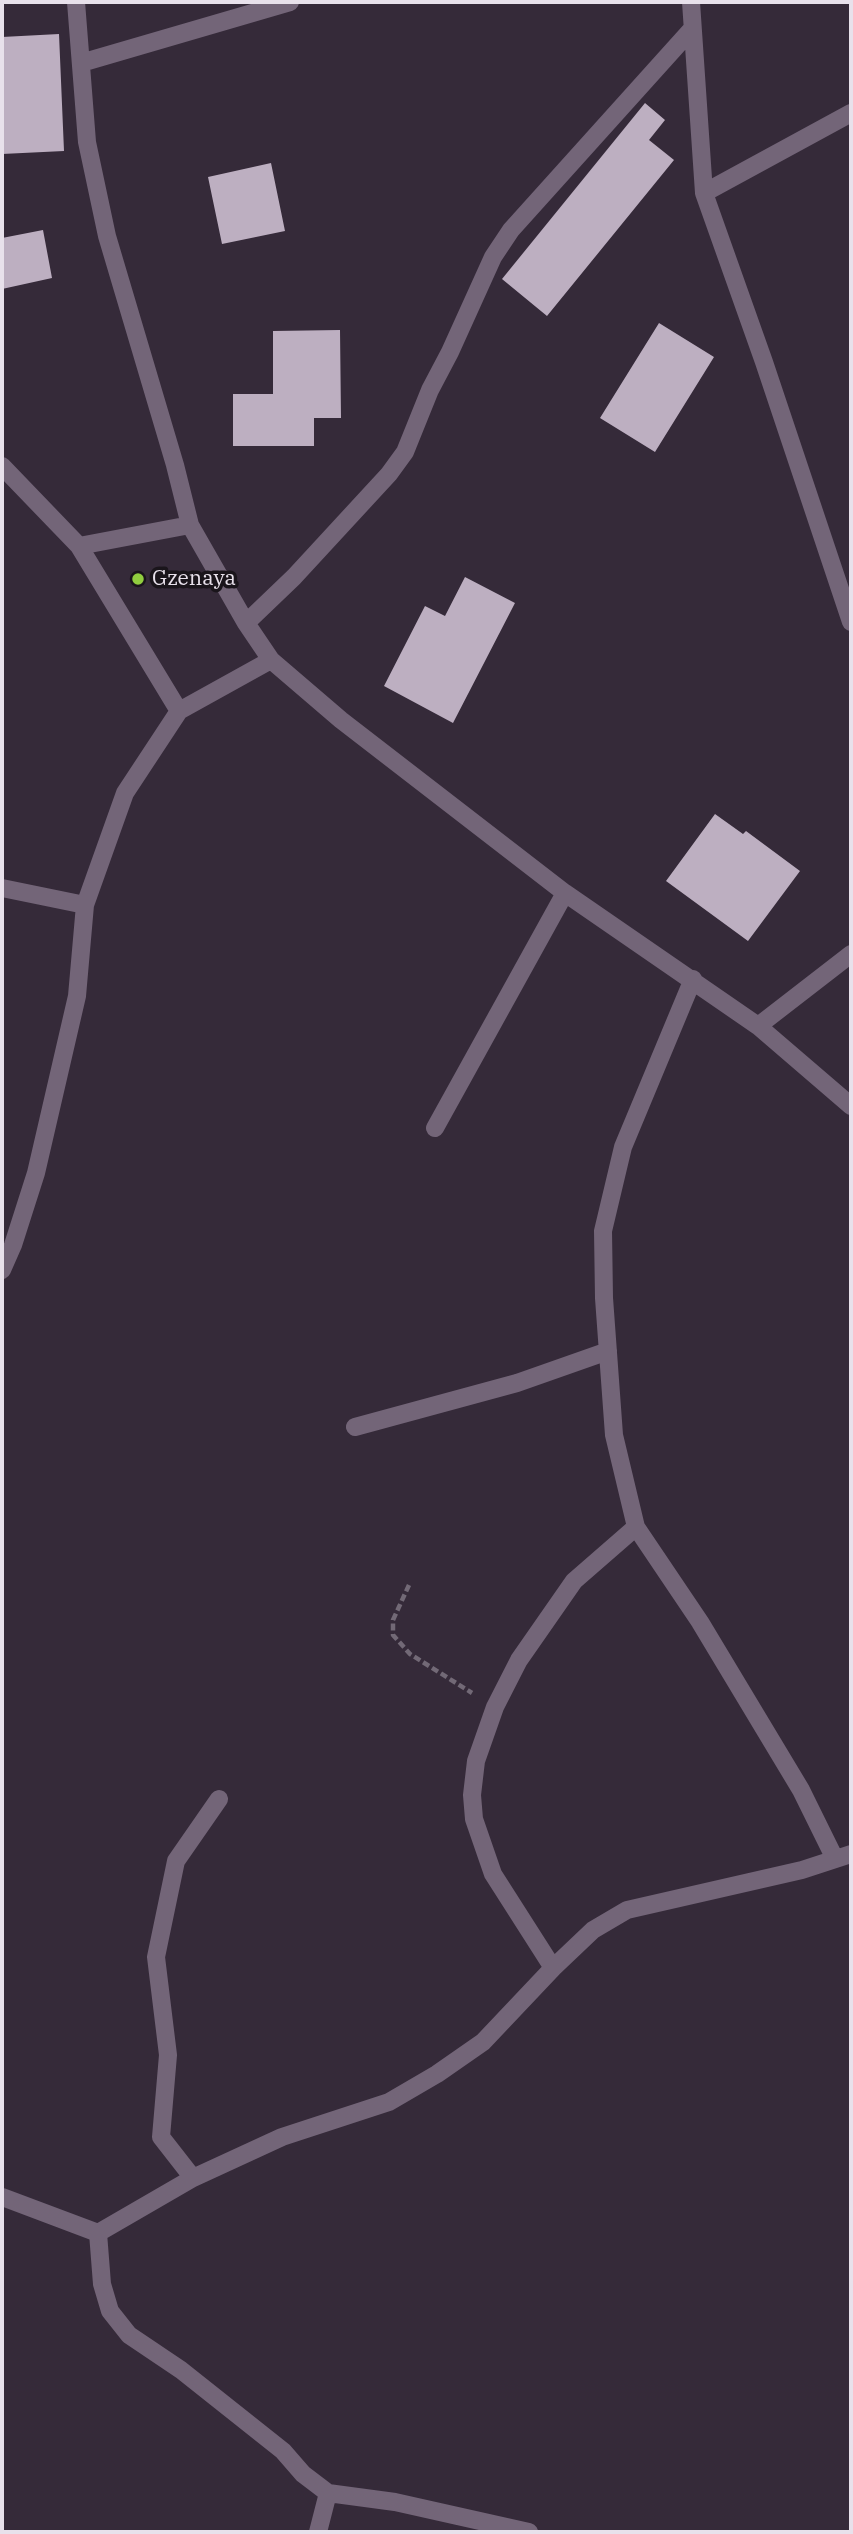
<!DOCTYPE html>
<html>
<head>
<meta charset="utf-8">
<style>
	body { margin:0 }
	#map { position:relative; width:853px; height:2534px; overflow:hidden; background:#352a39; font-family:"IBM Plex Serif",serif }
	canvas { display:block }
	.frame { position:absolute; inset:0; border:4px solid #e8e1eb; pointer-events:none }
</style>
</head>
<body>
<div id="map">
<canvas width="853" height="2534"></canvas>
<div class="frame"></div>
</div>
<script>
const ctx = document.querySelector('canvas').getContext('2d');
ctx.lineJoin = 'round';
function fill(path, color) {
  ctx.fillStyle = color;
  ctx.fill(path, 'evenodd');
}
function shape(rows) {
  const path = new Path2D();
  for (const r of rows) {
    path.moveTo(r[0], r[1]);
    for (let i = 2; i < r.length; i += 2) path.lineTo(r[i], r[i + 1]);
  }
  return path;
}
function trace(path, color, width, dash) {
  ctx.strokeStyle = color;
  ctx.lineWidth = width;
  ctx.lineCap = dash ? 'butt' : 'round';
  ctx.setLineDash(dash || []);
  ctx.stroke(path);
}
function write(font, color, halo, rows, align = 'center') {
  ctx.font = font + ' "IBM Plex Serif",serif';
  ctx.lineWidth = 7;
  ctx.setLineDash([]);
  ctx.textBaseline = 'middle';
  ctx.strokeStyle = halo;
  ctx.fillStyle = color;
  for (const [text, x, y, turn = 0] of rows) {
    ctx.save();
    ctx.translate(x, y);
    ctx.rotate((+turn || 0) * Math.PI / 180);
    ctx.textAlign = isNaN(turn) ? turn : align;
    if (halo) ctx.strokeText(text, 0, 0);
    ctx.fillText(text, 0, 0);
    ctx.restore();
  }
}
fill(shape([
	[59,34,64,151,2,154,2,37],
	[645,103,665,120,649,140,674,160,547,316,502,279],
	[271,163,285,231,222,244,208,177],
	[43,230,52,278,2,289,2,238],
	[659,323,714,357,655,452,600,418],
	[340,330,341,418,314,418,314,446,233,446,233,394,273,394,273,331],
	[465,577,515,603,453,723,384,686,425,606,445,616],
	[715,814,743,834,746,831,800,871,748,941,666,881]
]), '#bdafc1');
trace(shape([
	[409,1585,393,1620,393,1635,410,1654,472,1693]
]), '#726976', 4.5, [7, 3.5]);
trace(shape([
	[76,2,87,142,107,236,175,465,190,525,246,623,271,660,341,720,565,893,758,1026,851,1106],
	[691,2,704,193,764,362,851,622],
	[81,63,290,2],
	[704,193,851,113],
	[2,466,79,546,190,525],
	[79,546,179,711],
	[246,623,294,577,389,474,405,452,430,390,450,352,493,257,511,230,691,30],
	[2,888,85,905],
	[758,1026,851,954],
	[435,1128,565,893],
	[2,1270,13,1245,36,1173,77,996,85,905,125,793,179,711,271,660],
	[355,1427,517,1383,608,1351],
	[636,1527,700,1622,801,1790,835,1859],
	[553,1968,493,1874,474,1819,472,1795,476,1761,495,1707,519,1660,574,1581,636,1527,614,1435,604,1298,603,1231,623,1147,693,979],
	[193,2178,161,2137,168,2055,156,1957,176,1861,219,1799],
	[2,2197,98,2233,193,2178,282,2137,389,2102,437,2074,483,2042,553,1968,593,1930,627,1910,802,1870,851,1854],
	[98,2233,102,2284,110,2311,129,2335,181,2370,283,2451,303,2474,328,2493,395,2502,529,2532],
	[318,2532,328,2493]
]), '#736578', 18);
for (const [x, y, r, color] of [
	[138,579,7,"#91cd3f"]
]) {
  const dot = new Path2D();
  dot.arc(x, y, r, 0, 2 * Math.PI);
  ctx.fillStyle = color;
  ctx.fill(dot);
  trace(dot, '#1a151b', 2.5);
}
write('21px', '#e8e1eb', '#1a151b', [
	["Gzenaya",152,579]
], 'left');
</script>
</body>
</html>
